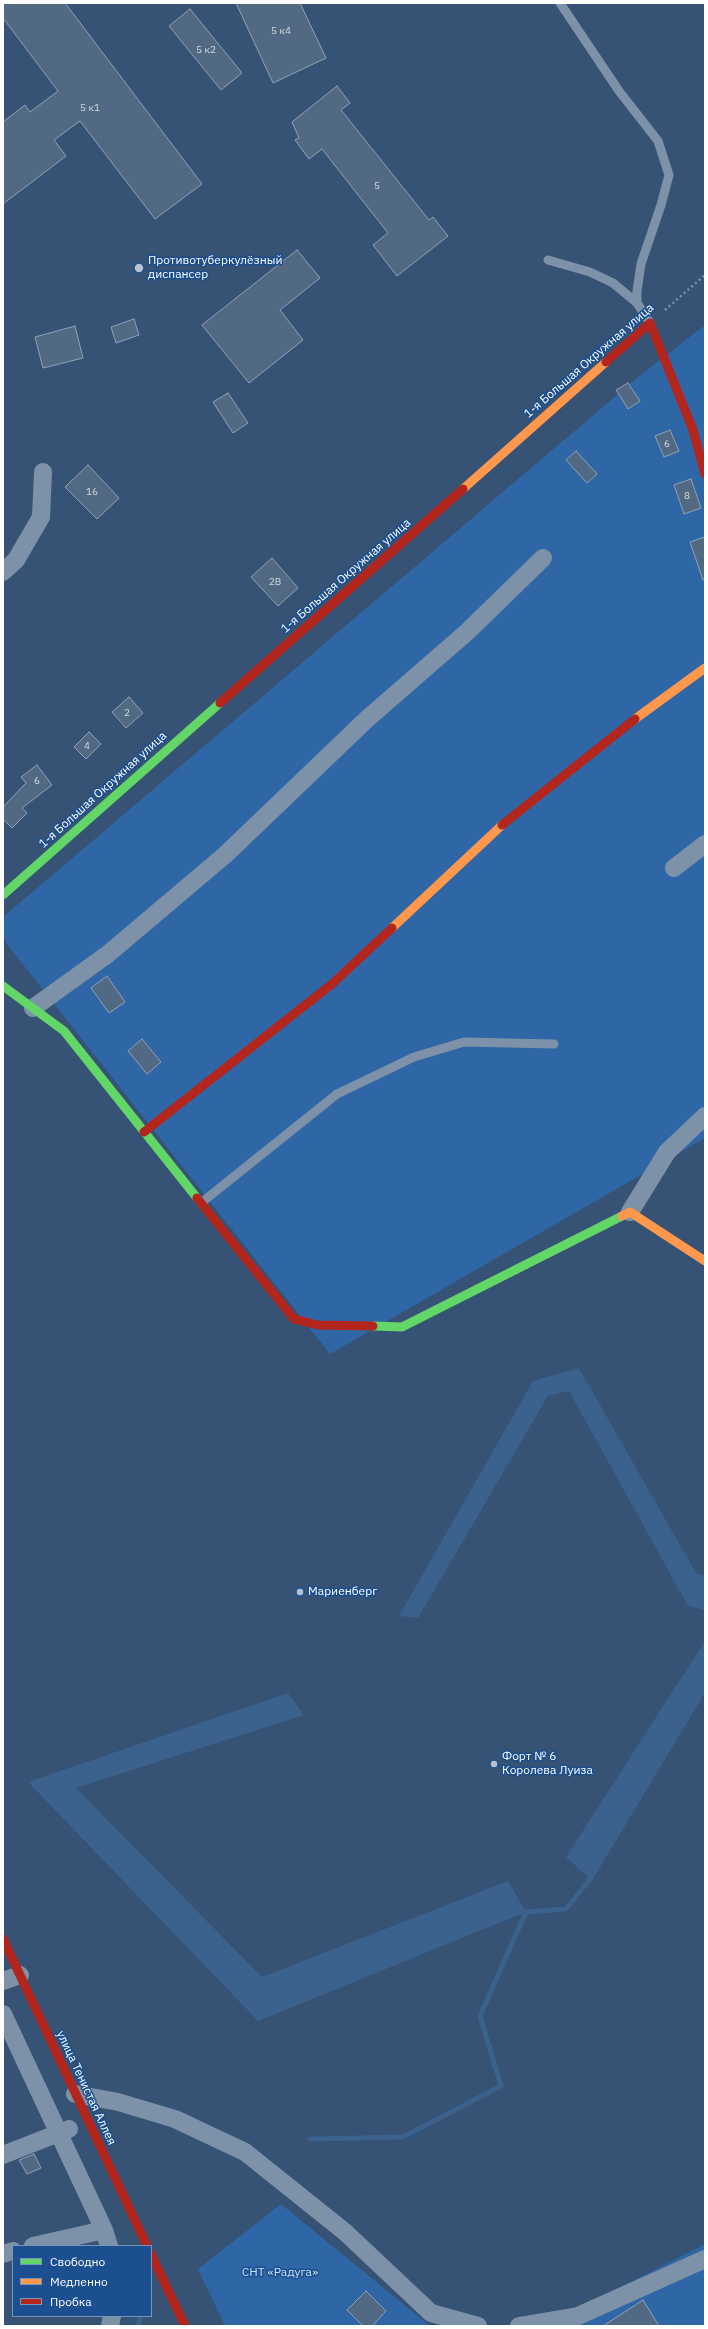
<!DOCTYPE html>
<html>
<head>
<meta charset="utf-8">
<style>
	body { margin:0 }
	#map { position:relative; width:708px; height:2329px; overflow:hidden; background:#365274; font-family:"IBM Plex Sans",sans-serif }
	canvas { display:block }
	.frame { position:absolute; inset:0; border:4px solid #fff; pointer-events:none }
	.legend { position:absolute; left:12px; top:2245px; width:140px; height:72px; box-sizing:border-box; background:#1b4f8f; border:1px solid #7695bc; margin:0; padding:5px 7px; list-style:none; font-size:12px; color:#fff }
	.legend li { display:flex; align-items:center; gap:8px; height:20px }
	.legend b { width:20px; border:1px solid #7695bc }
</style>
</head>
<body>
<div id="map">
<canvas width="708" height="2329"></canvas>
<div class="frame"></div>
<ul class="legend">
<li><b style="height:5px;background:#63d668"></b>Свободно</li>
<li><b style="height:5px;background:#ff974d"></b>Медленно</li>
<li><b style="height:5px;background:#b3261e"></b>Пробка</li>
</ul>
</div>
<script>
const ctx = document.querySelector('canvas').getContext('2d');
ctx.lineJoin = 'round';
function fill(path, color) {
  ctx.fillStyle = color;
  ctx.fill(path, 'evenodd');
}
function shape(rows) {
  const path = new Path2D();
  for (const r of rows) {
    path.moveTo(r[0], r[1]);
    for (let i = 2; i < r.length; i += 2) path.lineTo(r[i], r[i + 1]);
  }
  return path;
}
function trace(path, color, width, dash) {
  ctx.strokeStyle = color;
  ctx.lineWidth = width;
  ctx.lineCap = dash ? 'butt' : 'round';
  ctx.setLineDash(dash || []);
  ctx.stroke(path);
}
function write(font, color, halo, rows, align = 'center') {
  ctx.font = font + ' "IBM Plex Sans",sans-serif';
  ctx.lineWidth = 3;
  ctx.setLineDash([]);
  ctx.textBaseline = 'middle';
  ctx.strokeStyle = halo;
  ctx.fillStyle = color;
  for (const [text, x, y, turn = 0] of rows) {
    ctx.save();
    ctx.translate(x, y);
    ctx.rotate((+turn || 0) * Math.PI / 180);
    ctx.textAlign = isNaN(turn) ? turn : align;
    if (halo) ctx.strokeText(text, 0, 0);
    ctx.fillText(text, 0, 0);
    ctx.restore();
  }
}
fill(shape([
	[705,325,705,1138,330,1354,3,939,3,917,638,377],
	[281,2204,430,2326,225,2326,198,2269],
	[705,2244,705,2326,545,2326]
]), '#2f66a5');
fill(shape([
	[579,1368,696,1573,705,1576,705,1610,688,1606,569,1391,548,1396,418,1618,399,1616,533,1381],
	[705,1641,705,1688,590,1879,566,1857],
	[288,1693,304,1715,76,1788,262,1977,508,1881,526,1912,258,2021,28,1782]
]), '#3b618d');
trace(shape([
	[310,2139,403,2137,501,2086,480,2016,526,1912,566,1909,590,1879,705,1688],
	[138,2326,141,2316]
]), '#3b618d', 5);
const building = shape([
	[3,3,65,3,202,184,155,219,80,121,54,140,66,156,3,204,3,122,25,105,30,112,58,91,3,18,3,3],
	[236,3,300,3,326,58,273,83,236,3],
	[190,9,242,73,221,90,169,26,190,9],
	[337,86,350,103,341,110,429,220,433,217,448,236,397,276,373,245,388,233,322,149,309,159,295,140,299,138,292,122,337,86],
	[297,250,320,278,280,310,303,340,249,383,202,325,297,250],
	[134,319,139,335,116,343,111,327,134,319],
	[75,326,83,358,43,368,35,337,75,326],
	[628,383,640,401,628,409,616,390,628,383],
	[228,393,248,423,233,433,213,402,228,393],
	[670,430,679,451,664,457,655,436,670,430],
	[576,451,597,474,587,483,566,460,576,451],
	[88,465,119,498,97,519,65,487,88,465],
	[691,479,701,508,684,514,674,485,691,479],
	[705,537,705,580,703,580,690,542,705,537],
	[272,558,298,588,278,606,251,577,272,558],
	[129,697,143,713,126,728,112,712,129,697],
	[89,732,101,744,86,759,74,747,89,732],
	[37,765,52,785,22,808,27,813,12,828,3,819,3,807,26,783,21,777,37,765],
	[107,976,125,1002,109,1013,91,988,107,976],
	[142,1039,161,1062,147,1074,128,1051,142,1039],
	[34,2154,41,2168,27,2174,19,2160,34,2154],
	[366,2291,386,2311,372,2326,363,2326,347,2310,366,2291],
	[643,2300,659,2326,603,2326,643,2300]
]);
fill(building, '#526984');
trace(building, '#92a2b6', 1);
trace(shape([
	[665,310,705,275]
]), '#7d92a8', 2.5, [2, 3]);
trace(shape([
	[560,3,619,91,658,141,669,175,661,205,641,264,637,291,637,303],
	[548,260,590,272,613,283,637,303,650,323],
	[201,1203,337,1094,414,1057,464,1042,554,1044]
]), '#7d92a8', 9);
trace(shape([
	[3,572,16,560,41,517,43,472],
	[674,868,705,844],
	[33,1008,108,954,225,855,367,719,467,632,543,558],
	[630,1212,667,1152,705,1116],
	[3,1981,20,1975],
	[3,2014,104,2230,109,2246],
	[75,2094,118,2102,175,2119,245,2152,345,2232,431,2313,478,2326],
	[3,2155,69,2129],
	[33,2246,104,2230],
	[3,2254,13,2251],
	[110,2326,112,2316],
	[519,2326,578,2316,705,2259]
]), '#7d92a8', 18);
trace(shape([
	[3,895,220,703],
	[3,986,64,1031,197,1198],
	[373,1326,402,1327,622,1216]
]), '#63d668', 9);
trace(shape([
	[463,489,606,362],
	[635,719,705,668],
	[392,928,502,825],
	[622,1216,630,1212,705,1261]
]), '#ff974d', 9);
trace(shape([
	[606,362,650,323,693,430,705,474],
	[220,703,463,489],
	[502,825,635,719],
	[144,1132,332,984,392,928],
	[197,1198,294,1319,318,1325,373,1326],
	[3,1939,147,2246],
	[151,2254,185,2326]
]), '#b3261e', 9);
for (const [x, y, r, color] of [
	[139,268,5,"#b9c2ce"],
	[300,1592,4,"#b9c2ce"],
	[494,1764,4,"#b9c2ce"]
]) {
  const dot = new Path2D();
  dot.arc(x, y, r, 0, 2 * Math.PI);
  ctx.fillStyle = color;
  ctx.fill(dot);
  trace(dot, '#1b4f8f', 1.5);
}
write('10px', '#d4dae0', null, [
	["5 к4",281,31],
	["5 к2",206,50],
	["5 к1",90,108],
	["5",377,186],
	["6",667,444],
	["16",92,492],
	["8",687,496],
	["2В",275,582],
	["2",127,713],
	["4",87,746],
	["6",37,781]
]);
write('12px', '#fff', '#1b4f8f', [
	["Противотуберкулёзный",148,261],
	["диспансер",148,275],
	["Мариенберг",308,1592],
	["Форт № 6",502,1757],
	["Королева Луиза",502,1771]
], 'left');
write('12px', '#fff', '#1b4f8f', [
	["1-я Большая Окружная улица",589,361,-41],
	["1-я Большая Окружная улица",346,576,-41],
	["1-я Большая Окружная улица",103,790,-42],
	["улица Тенистая Аллея",86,2088,65]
]);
write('12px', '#cfe3fa', '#1b4f8f', [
	["СНТ «Радуга»",280,2273]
]);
</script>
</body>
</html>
